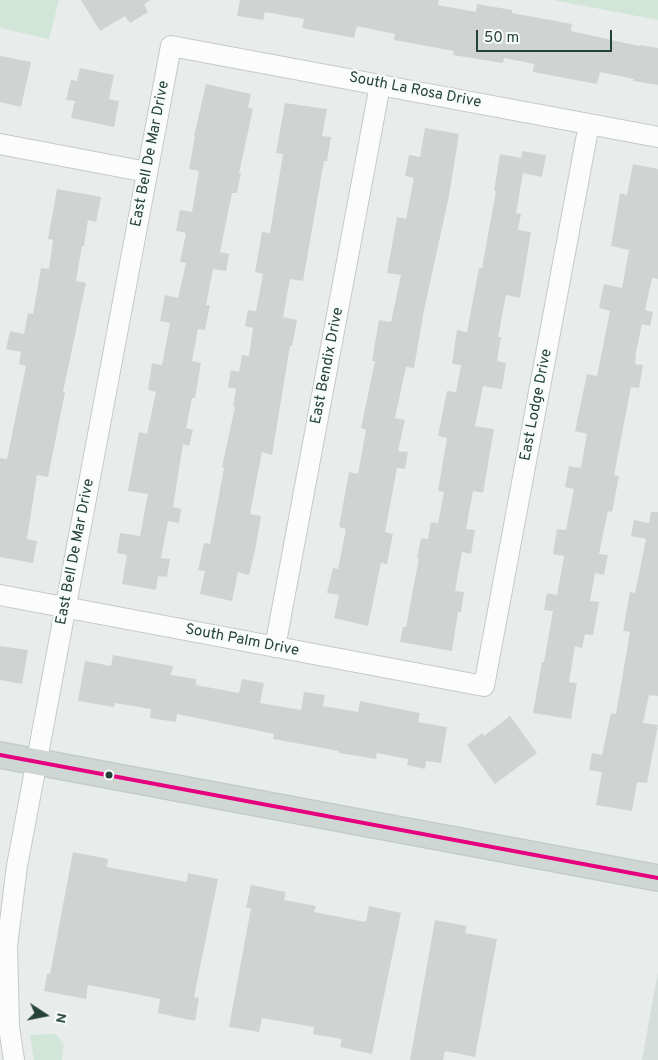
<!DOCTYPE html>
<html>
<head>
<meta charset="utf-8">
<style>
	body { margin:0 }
	#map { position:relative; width:658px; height:1060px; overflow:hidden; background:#e8edeb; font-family:Overpass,sans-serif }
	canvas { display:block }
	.north { position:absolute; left:20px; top:990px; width:50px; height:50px; -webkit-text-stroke:4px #f7fbf9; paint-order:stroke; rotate:101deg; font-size:14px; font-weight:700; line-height:20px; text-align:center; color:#24423a }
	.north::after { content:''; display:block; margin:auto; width:18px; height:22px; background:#24423a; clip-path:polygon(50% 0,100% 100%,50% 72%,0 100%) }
	.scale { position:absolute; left:476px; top:30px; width:136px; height:22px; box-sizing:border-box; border:2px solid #24423a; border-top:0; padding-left:6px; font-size:15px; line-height:18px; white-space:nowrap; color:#24423a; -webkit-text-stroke:4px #f7fbf9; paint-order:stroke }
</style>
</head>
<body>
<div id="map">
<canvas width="658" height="1060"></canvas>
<div class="north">N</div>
<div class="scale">50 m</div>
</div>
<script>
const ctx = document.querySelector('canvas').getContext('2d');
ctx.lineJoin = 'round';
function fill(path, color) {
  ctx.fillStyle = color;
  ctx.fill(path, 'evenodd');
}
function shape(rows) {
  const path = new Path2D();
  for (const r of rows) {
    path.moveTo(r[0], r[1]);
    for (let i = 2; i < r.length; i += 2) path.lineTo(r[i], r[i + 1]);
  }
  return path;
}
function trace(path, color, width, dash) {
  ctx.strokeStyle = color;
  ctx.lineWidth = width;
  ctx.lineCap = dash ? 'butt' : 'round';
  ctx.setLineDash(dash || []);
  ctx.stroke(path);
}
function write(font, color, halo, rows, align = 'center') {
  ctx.font = font + ' Overpass,sans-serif';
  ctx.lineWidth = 5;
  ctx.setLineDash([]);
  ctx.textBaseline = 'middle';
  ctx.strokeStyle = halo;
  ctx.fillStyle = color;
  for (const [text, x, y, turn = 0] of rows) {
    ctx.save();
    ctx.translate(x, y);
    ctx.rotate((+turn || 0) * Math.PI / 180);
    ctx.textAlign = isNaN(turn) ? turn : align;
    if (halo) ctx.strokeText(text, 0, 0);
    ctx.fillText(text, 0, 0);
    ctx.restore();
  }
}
fill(shape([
	[658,971,658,1060,642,1060]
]), '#d6dedb');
fill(shape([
	[0,0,59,0,49,39,0,28],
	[553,0,658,0,658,20],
	[56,1034,64,1045,62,1060,34,1060,30,1035]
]), '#d1e6d8');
fill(shape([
	[81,0,151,0,144,4,148,12,130,23,125,16,100,31],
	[240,0,439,0,438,5,476,12,477,4,512,10,512,13,572,24,571,31,639,46,640,45,658,48,658,85,633,81,634,79,600,72,597,84,533,72,534,64,504,58,503,63,453,55,454,51,394,40,395,34,357,26,354,38,302,28,304,19,265,12,263,20,237,16],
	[0,56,31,62,21,107,0,102],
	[80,68,114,75,109,99,119,101,114,127,71,118,75,101,66,100,71,80,77,81],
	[206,84,251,94,248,107,253,109,239,173,241,173,237,193,232,193,220,252,229,254,226,271,213,269,206,305,210,305,205,330,198,329,192,361,201,363,195,398,192,398,186,428,193,430,189,446,183,444,173,507,181,509,179,523,168,521,161,558,170,559,167,577,158,576,156,590,122,584,127,555,117,553,120,533,140,536,148,494,128,491,139,432,147,434,156,392,148,390,152,363,162,365,170,323,160,321,165,295,178,298,186,263,180,262,186,233,176,231,180,210,192,212,199,171,189,169,195,136,194,136],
	[285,103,327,109,322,136,331,137,327,161,324,161,303,281,290,279,283,317,297,320,292,346,290,346,272,455,262,452,250,514,261,516,255,550,249,575,238,572,232,601,200,594,205,571,198,570,204,543,210,544,224,468,222,467,235,407,233,407,236,389,228,387,231,370,239,372,242,355,249,356,253,328,245,326,248,310,256,311,263,274,255,272,262,232,270,233,283,154,276,153],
	[425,128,459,134,449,196,424,310,414,368,406,367,395,418,405,420,398,451,408,452,405,469,397,468,385,532,393,534,387,564,381,563,368,626,334,618,339,595,327,593,333,568,338,569,346,529,339,527,349,472,358,474,366,430,361,428,375,361,372,361,379,320,391,322,401,275,387,273,397,217,406,219,414,178,405,176,409,155,420,157],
	[522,151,546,155,542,177,523,173,516,213,521,214,518,230,531,232,520,298,506,295,498,337,501,337,497,361,506,363,502,389,483,386,475,426,494,429,483,493,473,491,466,529,475,530,471,554,462,552,455,591,464,592,461,612,458,612,452,651,400,642,403,627,406,627,419,558,417,558,421,538,428,539,431,522,438,523,444,492,438,491,447,438,438,436,447,391,456,392,461,365,452,364,457,330,467,332,479,268,482,268,496,191,494,191,500,154,521,158],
	[633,164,658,169,658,279,652,278,645,310,653,312,650,326,642,324,636,352,635,364,643,365,639,388,631,387,614,475,619,476,612,512,608,511,602,539,599,554,608,555,604,575,595,573,590,601,599,602,593,635,585,634,582,648,575,646,569,682,577,683,571,719,533,713,542,662,544,662,553,611,544,610,547,593,557,595,564,556,553,554,557,529,566,530,574,489,565,487,569,466,581,468,587,434,575,431,587,374,597,376,610,311,599,308,604,284,622,288,629,250,611,246,620,193,627,195],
	[57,189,101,197,96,222,88,220,84,246,82,246,76,281,86,283,63,392,65,392,48,477,37,475,27,539,37,541,33,563,0,557,0,458,7,459,26,366,19,364,21,352,6,349,10,331,24,334,28,313,33,314,41,268,49,269,53,240,48,239],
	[651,512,658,512,658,696,649,695,643,723,658,725,647,783,637,782,632,811,596,805,602,772,589,770,592,753,602,755,611,713,616,714,630,632,623,631,630,592,635,593,646,539,631,536,634,520,649,523],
	[0,646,28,650,22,684,0,680],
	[113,655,173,666,171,675,196,679,196,685,239,693,242,679,264,683,260,703,301,710,304,692,325,695,323,706,358,712,360,701,420,713,418,722,447,727,441,763,426,761,425,769,407,765,408,759,377,753,376,759,339,753,339,751,273,739,274,734,177,714,176,722,150,718,151,709,115,703,114,707,78,701,85,661,111,666],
	[510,716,537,753,495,784,467,745,482,733,484,736],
	[73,852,108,859,107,867,187,882,188,873,218,879,194,997,199,998,195,1021,158,1013,160,999,131,993,88,985,86,999,44,991,47,974,50,974],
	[251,885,286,892,284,900,316,906,314,912,366,922,369,906,401,913,372,1054,340,1047,342,1039,313,1034,314,1027,262,1018,259,1032,229,1027,251,908,246,908],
	[435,920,467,926,465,933,497,939,475,1057,445,1051,443,1060,410,1060]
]), '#cfd4d2');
const minor = shape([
	[0,144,147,172],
	[0,595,484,686,589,124],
	[275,647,380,85],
	[14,1060,9,1027,7,946,17,866,171,46,658,137]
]);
const major = shape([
	[0,755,658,878]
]);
trace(minor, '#c5cac8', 22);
trace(major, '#c3ccc9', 28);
trace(minor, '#fcfcfc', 20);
trace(major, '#cfd7d5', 25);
trace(shape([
	[0,755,658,878]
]), '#e5007d', 4);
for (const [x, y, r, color] of [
	[109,775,4.5,"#24423a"]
]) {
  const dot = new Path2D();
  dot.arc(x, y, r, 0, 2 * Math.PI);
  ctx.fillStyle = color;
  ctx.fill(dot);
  trace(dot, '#f7fbf9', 2);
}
write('15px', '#24423a', '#f7fbf9', [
	["South La Rosa Drive",415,91,11],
	["East Bell De Mar Drive",151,154,-79],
	["East Bendix Drive",328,366,-79],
	["East Lodge Drive",537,405,-79],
	["East Bell De Mar Drive",76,552,-79],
	["South Palm Drive",242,641,11]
]);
</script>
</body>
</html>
